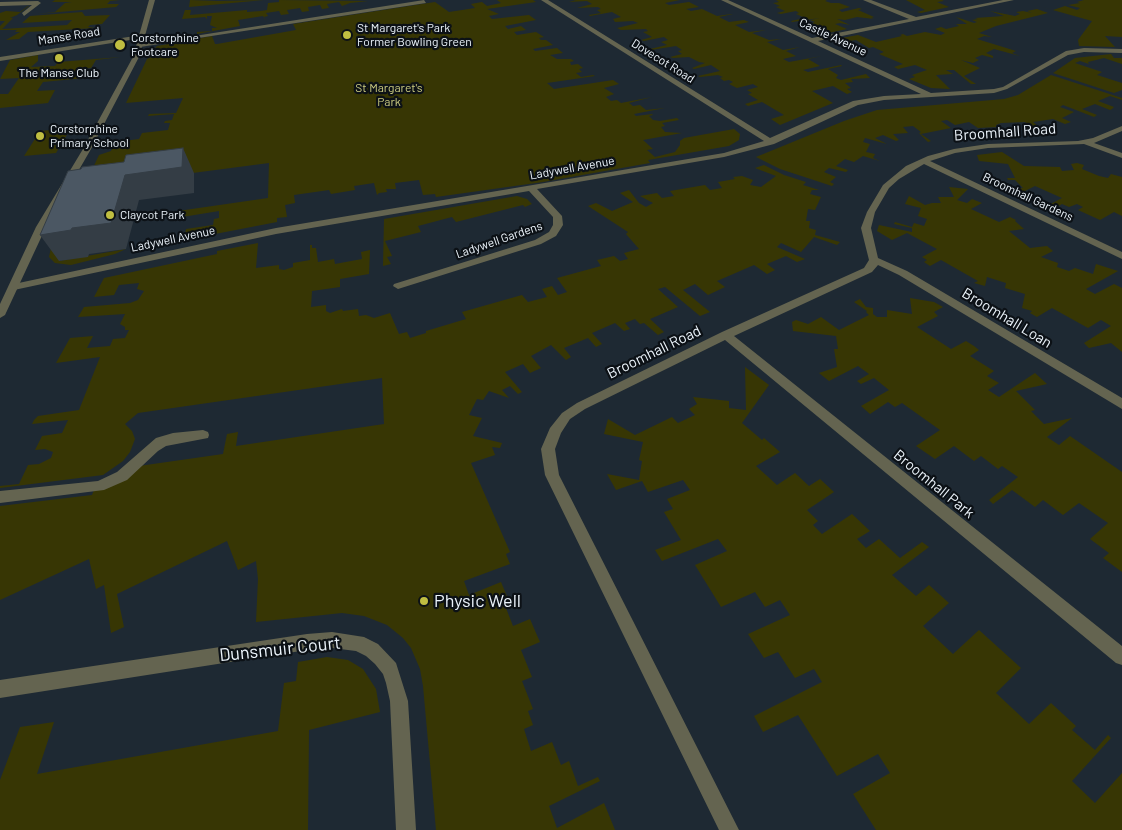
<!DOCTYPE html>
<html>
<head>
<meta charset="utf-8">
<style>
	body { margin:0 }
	canvas { display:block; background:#1e2933 }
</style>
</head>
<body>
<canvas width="1122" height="830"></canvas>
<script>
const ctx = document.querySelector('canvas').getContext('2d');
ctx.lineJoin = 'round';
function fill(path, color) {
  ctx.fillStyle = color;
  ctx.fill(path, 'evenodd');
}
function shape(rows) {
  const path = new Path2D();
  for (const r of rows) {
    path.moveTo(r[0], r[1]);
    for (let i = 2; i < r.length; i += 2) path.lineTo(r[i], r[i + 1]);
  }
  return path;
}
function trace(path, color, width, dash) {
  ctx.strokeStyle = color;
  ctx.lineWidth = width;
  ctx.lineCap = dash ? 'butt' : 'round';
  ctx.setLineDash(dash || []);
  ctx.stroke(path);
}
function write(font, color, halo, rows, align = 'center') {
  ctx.font = font + ' Barlow,sans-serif';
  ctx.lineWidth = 4.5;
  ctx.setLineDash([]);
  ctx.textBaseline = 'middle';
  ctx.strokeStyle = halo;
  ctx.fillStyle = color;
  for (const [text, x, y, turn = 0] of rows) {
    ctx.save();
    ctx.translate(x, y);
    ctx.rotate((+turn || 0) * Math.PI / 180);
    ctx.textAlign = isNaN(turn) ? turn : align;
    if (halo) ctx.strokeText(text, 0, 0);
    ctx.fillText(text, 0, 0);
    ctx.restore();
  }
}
fill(shape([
	[55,0,120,0,110,1,107,4,119,4,116,7,37,14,55,12,65,3,72,2,52,2],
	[190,0,218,1,264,0,189,7],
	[279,0,368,1,350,3,342,6,339,2,327,4,329,8,322,9,320,5,308,7,309,11,302,12,300,8,287,10,289,14,281,15,279,11,266,13,268,16,264,17,267,22,263,16,238,20,240,26,197,34,197,32,212,31,212,28,217,28,210,25,212,16,207,16,207,19,205,17,182,19,185,10,191,10,190,15,247,10,247,12,261,11,267,10,268,3,279,2],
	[497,0,533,0,536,2,487,9,499,14,489,16,492,19,529,15,536,20,505,26,508,29,521,26,526,30,514,32,517,35,536,32,544,37,539,38,541,40,546,40,553,45,533,49,535,51,557,48,563,53,550,55,557,59,571,59,574,61,570,62,571,65,578,64,583,68,579,69,582,72,576,73,581,77,593,75,595,76,547,83,554,89,613,80,619,84,604,88,614,94,606,97,611,101,617,100,621,103,652,97,629,103,633,106,640,105,646,110,665,108,634,114,636,116,652,114,653,115,649,116,653,120,660,121,677,118,679,120,662,123,665,126,661,127,665,132,682,133,643,140,653,149,647,150,655,157,675,152,680,145,680,141,684,138,734,129,740,134,739,140,729,146,648,160,650,163,543,182,436,197,435,194,423,195,419,180,395,183,396,189,386,189,387,192,379,193,377,195,374,183,354,186,355,190,331,194,329,190,294,195,295,203,285,205,287,217,277,218,277,222,184,240,186,229,213,225,214,219,219,218,219,211,170,219,171,212,268,198,269,163,139,180,59,261,126,249,115,254,71,265,55,263,49,257,56,225,84,187,99,155,111,151,115,142,139,139,142,133,168,130,170,123,164,123,165,121,172,120,174,114,148,116,149,114,176,113,183,98,126,103,147,59,155,55,151,53,157,46,212,36,215,44,217,44,296,30,293,24,435,2,449,12,475,8,471,4,482,2,487,6,501,3],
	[576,0,680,0,665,3,669,5,702,0,689,2,699,7,686,9,691,11,702,9,717,16,731,14,733,14,719,17,729,22,744,20,749,22,735,25,749,32,766,30,752,33,769,40,781,39,767,42,783,50,800,47,786,51,796,56,783,59,789,62,822,56,808,59,820,66,803,70,808,72,841,65,842,66,828,69,838,75,836,78,841,80,866,74,870,78,851,79,853,82,845,83,851,88,847,89,852,92,847,94,833,86,812,91,833,103,780,125,771,119,784,115,762,102,748,106,745,104,758,100,748,94,752,93,747,90,758,87,753,84,737,88,729,84,733,82,729,80,724,81,720,78,723,77,718,75,700,77,698,76,720,71,711,65,694,69,692,68,705,63,699,62,689,57,673,58,670,57,682,54,678,51,682,50,676,46,651,50,650,49,667,45,661,42,668,40,664,37,644,41,641,40,652,37,643,32,648,31,646,29,621,30,617,28,638,23,633,21,615,22,613,19,621,17,612,12,590,16,589,15,601,13,597,10,601,9,598,7,577,8,592,4,587,1,569,2],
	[776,0,827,0,825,1,831,3,839,3,850,7,839,10,842,12,859,8,862,9,858,10,874,17,871,18,874,19,857,17,845,20,837,19,850,25,840,23,835,24,847,29,819,35,817,34,829,31,812,23,815,22,810,20,820,18,792,22,791,21,805,18,796,14,799,13,796,11,781,14,777,13,785,11,776,7,780,6,773,3,779,2],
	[906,0,942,0,944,1,937,2,949,7,921,13,917,12,925,10],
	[1084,0,1122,0,1122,37,1105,36,1115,47,1079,46,1078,40,1092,21,1035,5,1053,10,1065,6,1077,10,1080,8,1068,5,1080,3,1077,2],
	[28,6,29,6,17,15,10,18,13,18,2,29,67,25,72,20,22,23,30,16,82,12,85,16,110,15,102,24,90,25,88,27,95,28,28,32,19,39,6,40,20,32,15,32,17,30,0,30,0,26,5,21,0,21,0,13,6,11,20,12],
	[1037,9,1048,13,996,26,979,33,992,37,984,36,977,39,1016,51,1012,53,1020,56,994,49,986,53,993,56,993,58,982,55,975,58,979,60,973,63,961,60,980,68,964,76,976,84,971,84,954,70,946,70,953,74,936,75,950,89,931,88,909,79,915,77,912,75,927,70,915,65,898,69,894,67,903,64,879,54,884,52,873,47,869,48,856,40,842,42,836,39,858,35,876,42,902,36,900,35,903,34,907,36,925,32,941,35,945,33,925,25,935,29,941,27,946,29,959,26,956,24,967,24,956,17,974,23,977,22,972,20,978,19,975,18,1004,16,990,11,1015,16,1020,14,1016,12,1023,11,1032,13,1027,11],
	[1111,54,1114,58,1122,58,1122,64,1104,58,1088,62,1089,64,1080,61,1075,63,1102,72,1097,75,1122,83,1122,90,1114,93,1053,73,1075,58],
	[38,55,38,61,31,67,55,66,58,62,121,57,96,60,91,68,81,69,80,71,89,71,85,78,43,82,37,91,55,90,48,103,0,108,0,94,8,94,19,78,0,79,10,60],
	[1051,75,1122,98,1122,100,1110,96,1098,101,1114,107,1112,109,1110,110,1095,104,1082,109,1097,115,1094,117,1063,105,1060,107,1074,112,1062,118,1071,122,1065,124,1053,119,1033,122,1047,134,1037,134,1025,122,1001,123,996,125,997,127,978,128,969,122,955,125,947,120,941,121,951,128,921,134,931,141,928,142,919,133,921,132,913,126,903,127,908,133,893,134,899,140,896,141,883,135,875,138,887,144,865,138,863,142,870,144,866,152,875,154,873,158,880,161,863,156,854,162,845,159,836,166,848,170,846,172,829,168,824,172,836,177,830,182,834,184,832,186,780,169,756,157,844,121,877,110,1004,99,1018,95],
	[71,128,56,153,24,156,40,131],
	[1002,152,1024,166,1060,167,1062,171,1074,170,1071,164,1077,163,1084,165,1082,169,1099,176,1108,178,1111,174,1122,177,1122,216,1114,212,1100,220,1078,210,1083,207,1077,204,1069,207,1062,204,1053,209,1047,206,1062,198,1035,186,1017,195,1005,190,1023,188,1015,180,1008,180,1007,178,1015,178,1008,164,979,161,977,155],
	[764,165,784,175,806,182,803,185,819,190,812,190,810,194,821,197,815,210,808,209,806,221,810,221,809,228,816,230,815,235,840,242,837,245,814,237,801,252,781,243,777,247,805,259,797,262,786,256,767,264,775,270,767,274,754,265,717,281,725,287,708,295,695,284,683,290,710,312,700,316,665,287,658,289,678,307,650,319,664,332,658,335,644,323,640,324,635,319,625,323,630,329,624,331,615,323,592,333,602,344,596,347,588,338,564,348,571,357,566,360,551,345,531,356,541,368,530,373,523,364,505,372,522,392,518,394,510,386,502,390,509,398,489,391,483,400,477,399,469,415,482,418,473,436,502,443,500,448,492,447,495,455,471,463,510,552,506,554,510,564,464,581,469,595,501,582,509,601,504,603,513,626,530,619,536,633,540,642,521,650,532,677,522,681,533,709,528,711,533,725,524,729,531,751,552,742,561,765,569,761,578,786,598,777,600,781,549,806,557,828,604,803,615,830,436,830,423,686,420,669,411,648,403,638,387,625,364,616,342,613,256,622,258,579,256,561,238,570,227,541,117,594,124,627,111,633,104,585,96,589,89,559,0,600,0,506,92,495,94,490,139,466,223,454,227,434,238,432,236,446,384,424,382,378,138,413,125,424,132,431,135,439,130,452,123,461,103,475,0,488,0,486,19,484,28,465,39,464,51,458,53,452,45,449,35,450,42,436,62,433,68,420,32,424,34,420,38,416,79,410,100,357,56,363,70,338,93,336,87,348,110,346,113,339,125,338,129,330,125,330,125,327,120,324,125,314,78,317,84,307,130,303,138,300,144,291,137,289,139,283,119,285,114,295,94,297,104,278,217,254,217,251,258,243,256,268,279,265,279,269,284,270,293,267,293,263,310,260,310,245,312,245,312,248,316,248,318,262,334,259,335,264,362,259,361,252,370,250,369,274,340,279,340,287,312,291,311,307,326,305,326,311,330,313,342,309,343,311,358,309,359,316,366,315,374,318,390,313,399,334,407,332,410,338,426,333,426,331,466,319,462,312,522,295,528,302,547,297,542,289,552,286,558,295,567,292,557,278,601,266,597,260,614,256,620,261,628,259,624,253,639,249,626,234,628,232,588,206,596,203,612,211,633,202,620,193,629,190,639,203,646,207,653,203,640,196,657,193,662,198,674,196,670,191,705,185,710,190,722,188,718,182,735,179,733,177,742,176,753,180,750,185,761,187,776,176,755,168],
	[949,187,968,189,957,200,967,203,972,199,982,203,971,209,999,222,1010,217,1016,220,1015,221,1024,229,1009,231,1030,248,1047,246,1053,251,1041,257,1058,263,1057,267,1069,271,1075,268,1093,274,1096,264,1118,271,1086,289,1095,294,1114,284,1122,288,1122,352,1111,343,1089,348,1084,343,1111,326,1101,320,1088,328,1052,308,1037,317,1030,313,1032,311,1022,308,1025,294,1005,288,1006,283,987,277,985,286,974,283,978,281,941,260,930,266,924,262,927,260,922,257,937,249,907,233,892,240,877,231,879,225,912,232,912,228,894,224,895,222,912,227,914,223,924,226,927,219,918,216,921,208,905,204,909,196,925,205,932,203,941,203,938,197,954,197],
	[517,196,527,199,532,204,525,207,523,205,456,222,452,217,418,226,421,232,385,241,392,256,387,257,391,264,383,266,384,219],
	[910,298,934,302,943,307,934,312,938,316,917,327,951,349,966,341,974,346,979,350,970,356,994,371,987,376,999,383,988,390,999,397,1035,373,1047,384,1016,391,1035,410,1031,411,1044,424,1072,418,1047,437,1059,445,1070,436,1122,472,1122,572,1103,558,1109,553,1090,539,1108,523,1079,503,1063,515,1043,500,1035,507,1012,490,993,504,989,500,1018,477,1002,466,998,469,981,456,974,461,954,446,935,459,916,446,940,430,902,403,895,407,888,402,870,414,861,406,889,390,874,378,861,384,857,381,869,374,858,366,829,381,819,373,837,367,834,349,838,349,836,336,793,331,792,322,796,320,808,324,821,317,839,330,869,315,866,312,867,311,854,302,860,299,866,307,873,308,873,314,877,317,887,317,887,310,912,314],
	[745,367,769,385,742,423,762,440,764,438,780,452,756,466,777,485,795,473,809,486,820,479,834,492,807,510,818,521,813,525,822,534,852,514,870,531,857,539,866,548,879,539,900,558,922,542,929,547,892,575,916,596,929,585,949,603,923,626,953,654,979,630,1021,668,996,693,1029,724,1051,703,1076,726,1072,730,1095,750,1108,735,1111,738,1072,781,1095,803,1122,773,1122,830,876,830,853,794,890,773,878,754,837,776,798,715,763,732,754,716,822,682,814,669,795,678,778,652,764,658,748,634,790,615,780,600,765,607,755,592,721,607,695,565,727,551,718,539,662,561,655,550,681,540,664,512,673,509,667,499,690,490,683,480,648,492,642,481,616,490,607,474,639,480,642,461,639,460,643,442,604,434,608,419,635,435,672,417,678,423,695,415,689,409,697,404,693,397,729,401,729,408,746,410],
	[327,657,348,660,363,669,376,689,380,712,309,730,308,830,0,830,0,780,20,727,54,722,37,774,278,731,284,683,296,681,298,662]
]), '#373604');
fill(shape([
	[424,0,426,3,140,47,137,45,424,0],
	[541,0,548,0,770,138,853,101,884,96,921,94,721,0,728,0,812,38,909,19,863,0,871,0,916,17,1003,0,1014,0,818,41,931,93,994,89,1003,87,1066,51,1084,48,1122,49,1122,53,1084,52,1068,55,1007,89,994,93,884,100,858,105,774,144,724,157,537,189,562,216,563,225,556,236,541,244,398,289,393,286,394,284,535,240,549,232,553,225,553,217,529,191,276,234,14,290,9,287,14,284,276,228,724,153,764,141,541,0],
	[0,2,38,1,41,3,24,16,22,13,32,5,0,6,0,2],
	[141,35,143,38,0,61,0,57,141,35],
	[1122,126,1122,131,1094,143,1122,153,1122,158,1084,144,988,148,955,153,930,161,1122,252,1122,259,924,164,899,179,889,188,875,212,871,228,878,258,907,271,1122,398,1122,409,899,275,878,265,872,272,734,336,1122,646,1122,665,1116,663,725,340,585,409,570,419,561,433,555,449,559,475,739,830,719,830,545,475,541,449,550,428,562,413,577,403,722,332,864,268,869,260,861,228,867,212,883,185,906,166,928,156,954,149,988,144,1078,141,1093,138,1122,126],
	[203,430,208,432,209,435,208,438,166,446,158,451,127,480,104,490,0,503,0,491,98,481,117,472,156,438,173,433,203,430],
	[332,632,364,637,378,644,396,663,408,701,416,830,396,830,390,701,386,683,383,674,375,664,366,656,356,651,332,648,307,650,0,698,0,680,307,634,332,632]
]), '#646450');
fill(shape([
	[149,0,155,0,139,57,91,149,46,227,5,315,0,318,0,304,36,227,83,149,133,57,149,0]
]), '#646450');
fill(shape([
	[183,148,194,173,194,193,139,200,126,249,89,254,88,257,59,261,40,235,72,228,125,175]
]), '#343d45');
const building = shape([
	[183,148,182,167,125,175,111,223,72,228,71,230,40,235,68,171,81,169,82,167,124,162,126,155,183,148]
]);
fill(building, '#4b5763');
trace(building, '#343d45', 1);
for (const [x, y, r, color] of [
	[347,35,5,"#c0be41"],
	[120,45,6,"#c0be41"],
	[59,58,5,"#c0be41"],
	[40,136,5,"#c0be41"],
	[110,215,5,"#c0be41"],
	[424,601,5,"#c0be41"]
]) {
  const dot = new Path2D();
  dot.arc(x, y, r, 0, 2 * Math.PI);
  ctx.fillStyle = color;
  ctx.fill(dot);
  trace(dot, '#0c1116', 2);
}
write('12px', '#ecf4fb', '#0c1116', [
	["St Margaret's Park",357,28],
	["Former Bowling Green",357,42],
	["Corstorphine",131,38],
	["Footcare",131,52],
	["The Manse Club",59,73,"center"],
	["Corstorphine",50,129],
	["Primary School",50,143],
	["Claycot Park",120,215]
], 'left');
write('12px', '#ecf4fb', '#0c1116', [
	["Manse Road",69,36,-9],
	["Castle Avenue",833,37,25],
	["Dovecot Road",663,61,32],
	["Ladywell Avenue",572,168,-10],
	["Broomhall Gardens",1028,197,25],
	["Ladywell Avenue",173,239,-12],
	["Ladywell Gardens",499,240,-19]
]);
write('12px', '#cdcd82', '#0c1116', [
	["St Margaret's",389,88],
	["Park",389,102]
]);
write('15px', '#ecf4fb', '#0c1116', [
	["Broomhall Road",1005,132,-4],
	["Broomhall Loan",1007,318,31],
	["Broomhall Road",654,352,-26],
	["Broomhall Park",934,484,39]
]);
write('18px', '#ecf4fb', '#0c1116', [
	["Physic Well",434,601]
], 'left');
write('18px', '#ecf4fb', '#0c1116', [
	["Dunsmuir Court",280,649,-6]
]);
</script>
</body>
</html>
